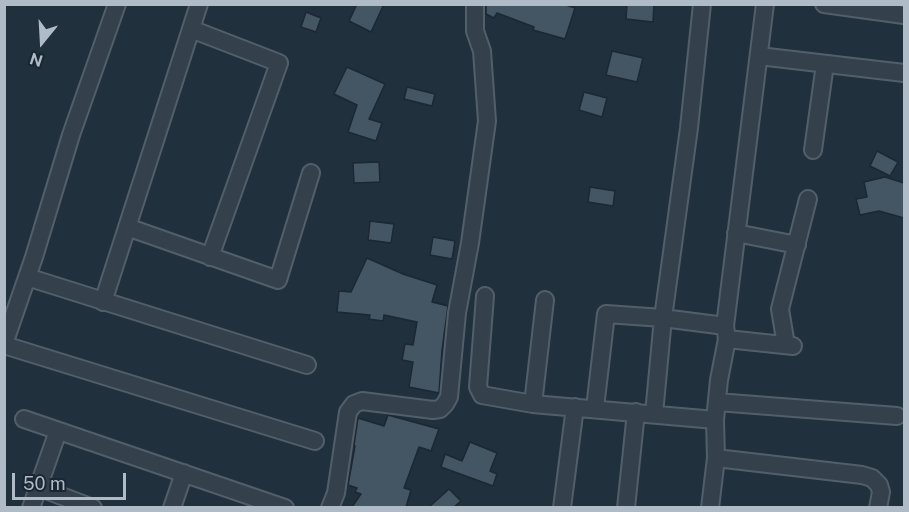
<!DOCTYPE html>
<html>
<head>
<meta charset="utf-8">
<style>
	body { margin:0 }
	#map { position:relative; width:909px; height:512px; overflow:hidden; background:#20303c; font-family:"Public Sans",sans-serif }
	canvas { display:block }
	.frame { position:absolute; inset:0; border:6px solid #afbcc8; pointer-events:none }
	.north { position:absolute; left:12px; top:12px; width:60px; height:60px; -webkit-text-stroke:4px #1a2631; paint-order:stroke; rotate:198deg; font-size:16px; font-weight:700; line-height:24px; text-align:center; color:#afbcc8 }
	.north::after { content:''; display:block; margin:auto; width:21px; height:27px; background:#afbcc8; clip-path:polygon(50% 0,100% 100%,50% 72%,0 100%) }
	.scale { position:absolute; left:12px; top:473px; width:114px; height:27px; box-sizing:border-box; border:3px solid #afbcc8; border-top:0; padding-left:8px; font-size:18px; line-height:21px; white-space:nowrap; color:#afbcc8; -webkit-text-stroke:4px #1a2631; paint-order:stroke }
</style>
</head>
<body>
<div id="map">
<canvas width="909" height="512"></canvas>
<div class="frame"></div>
<div class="north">N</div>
<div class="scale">50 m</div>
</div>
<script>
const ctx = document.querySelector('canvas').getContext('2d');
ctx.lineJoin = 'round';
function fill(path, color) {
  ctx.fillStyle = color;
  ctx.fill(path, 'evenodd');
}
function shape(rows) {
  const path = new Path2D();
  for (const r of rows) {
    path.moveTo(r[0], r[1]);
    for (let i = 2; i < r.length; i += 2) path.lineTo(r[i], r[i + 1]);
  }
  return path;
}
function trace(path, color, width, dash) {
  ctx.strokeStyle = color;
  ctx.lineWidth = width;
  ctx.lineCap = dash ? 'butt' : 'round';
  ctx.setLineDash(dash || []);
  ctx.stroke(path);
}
const building = shape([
	[357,4,384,4,371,32,349,21,357,4],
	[486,4,563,4,575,8,565,39,533,30,534,27,497,13,494,18,486,14,486,4],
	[627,4,654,4,653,22,626,19,627,4],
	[306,12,321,18,316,32,301,27,306,12],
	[612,51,643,58,637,82,606,75,612,51],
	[347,67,385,84,369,119,382,123,376,141,348,132,357,105,334,94,347,67],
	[407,87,435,94,432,106,404,99,407,87],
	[584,92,607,98,602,117,579,110,584,92],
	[877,151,898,162,890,176,870,166,877,151],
	[379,162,380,182,354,183,353,163,379,162],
	[885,177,904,183,904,218,879,211,860,215,856,199,867,197,864,182,885,177],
	[590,187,615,191,613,206,588,202,590,187],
	[370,221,394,224,391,243,368,240,370,221],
	[433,237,455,241,452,259,430,255,433,237],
	[367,258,403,274,437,285,432,302,448,306,442,350,439,393,409,387,413,362,402,360,405,344,413,345,417,322,384,315,383,321,369,319,370,315,337,312,339,291,351,292,367,258],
	[388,415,439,429,431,451,419,447,404,488,411,490,406,507,352,507,361,494,355,492,357,488,348,485,355,446,354,445,358,418,384,426,388,415],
	[470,442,497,453,490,471,497,474,493,486,441,467,445,454,462,461,470,442],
	[449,489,461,501,454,507,429,507,449,489]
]);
fill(building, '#445563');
trace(building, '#1c2833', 1.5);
const minor = shape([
	[824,4,904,15],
	[191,29,279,63,210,257],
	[759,56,904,73],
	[813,150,825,64],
	[127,227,278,280,311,173],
	[736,233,797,245],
	[27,277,307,365],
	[485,296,478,387,482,395,533,404,715,420],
	[103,302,199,4],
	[727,339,793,346],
	[4,344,34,257,71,135,117,4],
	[4,345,315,441],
	[786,345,780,309,808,199],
	[717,402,897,416],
	[533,404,545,300],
	[595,408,606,314,663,318,725,326],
	[654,414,663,318,689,128,702,4],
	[24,419,285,508],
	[716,458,862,475,872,478,879,485,881,492,878,508],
	[38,487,93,508],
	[31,508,58,431],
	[172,508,184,473],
	[330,508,336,493,348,412,354,404,362,401,433,410,440,409,445,404,449,397,457,313,470,243,487,121,482,51,475,31,475,4],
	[562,508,575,407],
	[626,508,636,412],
	[710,508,716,458,715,420,719,380,727,339,725,326,765,4]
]);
trace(minor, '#525f6a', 20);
trace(minor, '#34414c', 16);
</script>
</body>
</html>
